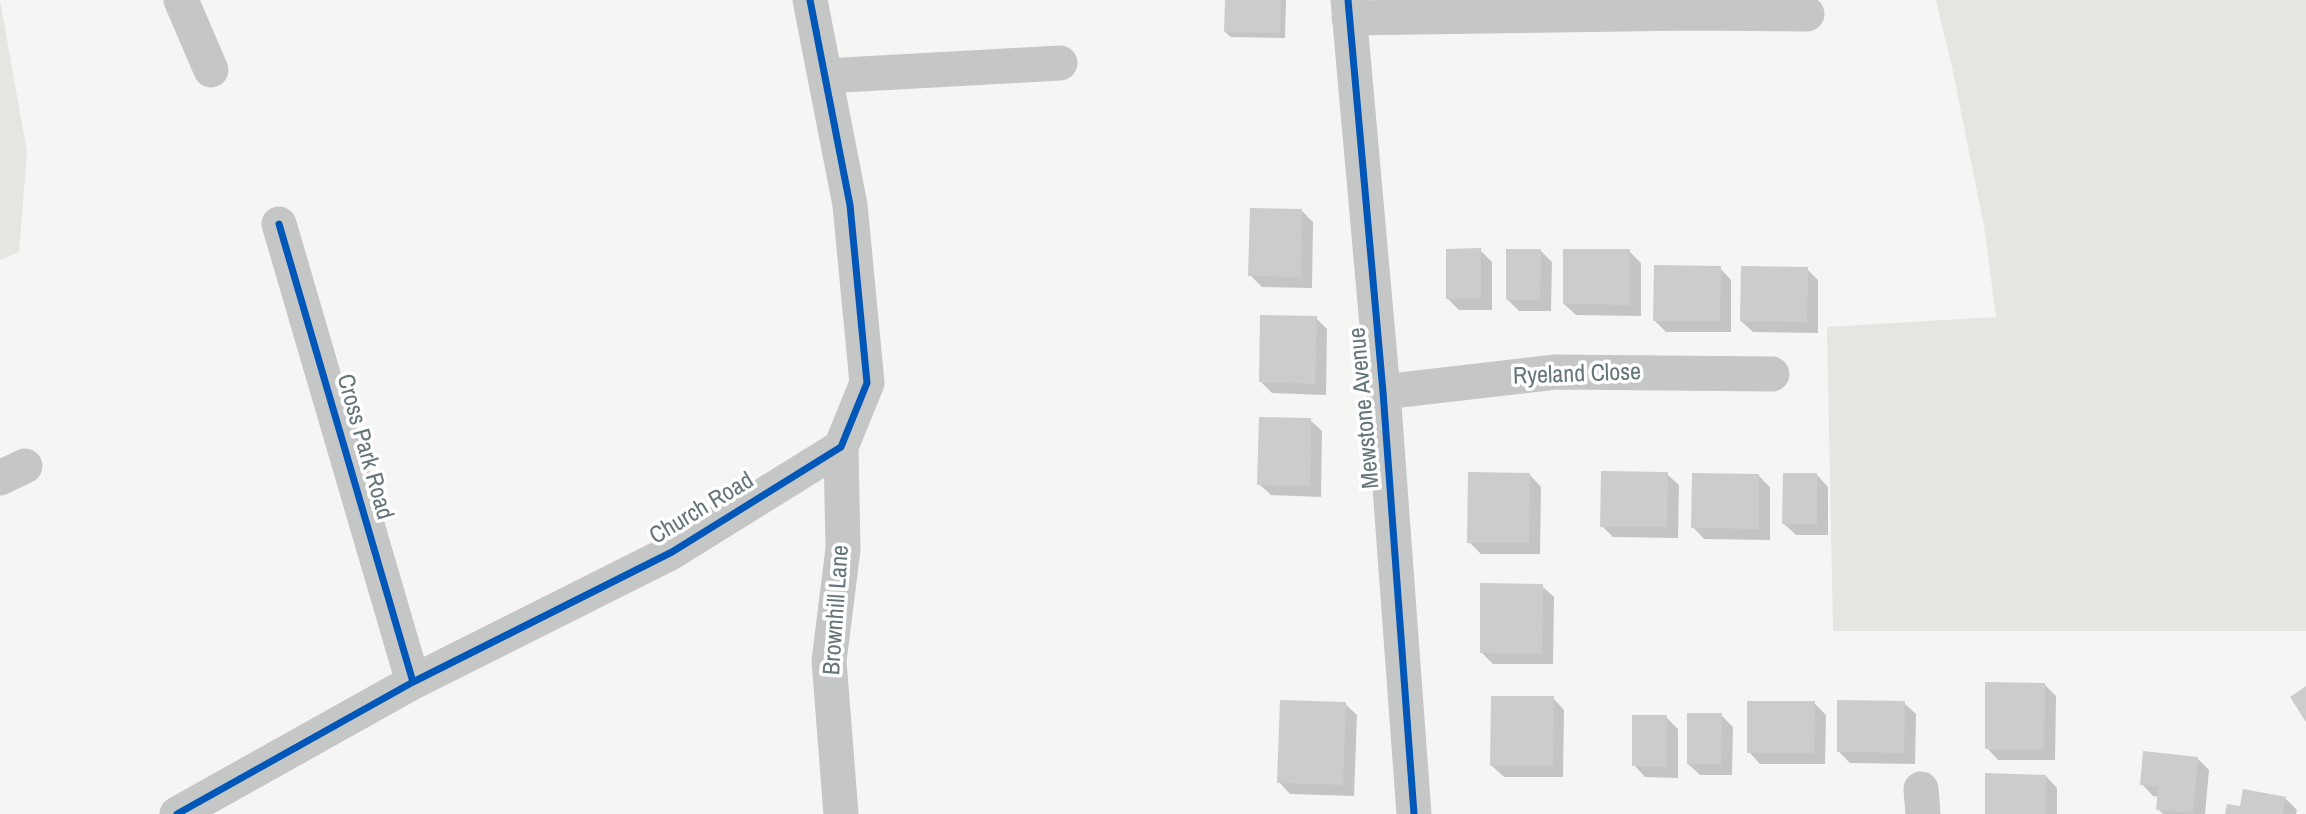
<!DOCTYPE html>
<html>
<head>
<meta charset="utf-8">
<style>
	body { margin:0 }
	canvas { display:block; background:#f5f5f4 }
</style>
</head>
<body>
<canvas width="2306" height="814"></canvas>
<script>
const ctx = document.querySelector('canvas').getContext('2d');
ctx.lineJoin = 'round';
function fill(path, color) {
  ctx.fillStyle = color;
  ctx.fill(path, 'evenodd');
}
function shape(rows) {
  const path = new Path2D();
  for (const r of rows) {
    path.moveTo(r[0], r[1]);
    for (let i = 2; i < r.length; i += 2) path.lineTo(r[i], r[i + 1]);
  }
  return path;
}
function trace(path, color, width, dash) {
  ctx.strokeStyle = color;
  ctx.lineWidth = width;
  ctx.lineCap = dash ? 'butt' : 'round';
  ctx.setLineDash(dash || []);
  ctx.stroke(path);
}
function write(font, color, halo, rows, align = 'center') {
  ctx.font = font + ' "Archivo Narrow",sans-serif';
  ctx.lineWidth = 7;
  ctx.setLineDash([]);
  ctx.textBaseline = 'middle';
  ctx.strokeStyle = halo;
  ctx.fillStyle = color;
  for (const [text, x, y, turn = 0] of rows) {
    ctx.save();
    ctx.translate(x, y);
    ctx.rotate((+turn || 0) * Math.PI / 180);
    ctx.textAlign = isNaN(turn) ? turn : align;
    if (halo) ctx.strokeText(text, 0, 0);
    ctx.fillText(text, 0, 0);
    ctx.restore();
  }
}
fill(shape([
	[0,0,27,152,19,252,0,260],
	[1936,0,2306,0,2306,631,1833,631,1827,327,1996,317,1984,226,1952,67]
]), '#e4e6e2');
fill(shape([
	[1226,0,1286,0,1285,38,1231,37,1225,32],
	[1302,211,1313,222,1312,288,1262,287,1250,275],
	[1480,250,1492,262,1492,310,1459,310,1448,299],
	[1540,250,1552,262,1551,311,1519,311,1507,299],
	[1629,251,1641,263,1641,316,1576,315,1564,304],
	[1720,268,1731,280,1731,332,1666,332,1654,320],
	[1807,269,1818,280,1818,333,1753,332,1741,321],
	[1316,318,1327,329,1326,395,1272,393,1261,382],
	[1310,420,1322,431,1321,497,1271,495,1259,484],
	[1667,474,1679,485,1678,538,1613,537,1602,526],
	[1530,475,1541,487,1540,554,1481,554,1469,542],
	[1758,475,1770,487,1770,540,1704,539,1693,527],
	[1817,475,1828,487,1828,535,1796,535,1784,524],
	[1542,586,1554,597,1553,664,1493,664,1482,653],
	[2044,684,2056,696,2055,760,1998,760,1987,748],
	[1553,698,1564,710,1563,777,1504,777,1492,766],
	[1814,703,1826,715,1825,764,1760,764,1749,752],
	[1904,703,1916,714,1915,764,1850,763,1839,752],
	[1345,704,1357,715,1354,796,1290,794,1279,782],
	[1721,715,1733,727,1732,775,1700,775,1688,764],
	[1666,717,1678,729,1678,778,1645,777,1634,765],
	[2197,758,2209,770,2205,814,2163,814,2158,809,2159,797,2153,796,2142,784],
	[2046,776,2057,788,2057,814,1987,814],
	[2285,798,2297,810,2296,814,2227,814,2241,808]
]), '#0003');
fill(shape([
	[1225,0,1281,0,1280,33,1224,32],
	[1250,208,1302,209,1301,277,1248,276],
	[1481,248,1481,299,1446,299,1446,249],
	[1506,249,1541,249,1540,300,1506,300],
	[1563,249,1630,249,1630,305,1563,304],
	[1654,265,1721,266,1720,321,1653,321],
	[1741,266,1808,267,1807,322,1740,321],
	[1260,315,1317,316,1315,384,1259,382],
	[1259,417,1311,418,1310,486,1257,485],
	[1601,471,1668,472,1667,527,1600,527],
	[1468,472,1530,473,1529,543,1467,543],
	[1692,473,1759,474,1759,529,1691,528],
	[1783,473,1817,473,1817,524,1782,524],
	[1480,583,1543,584,1542,654,1480,653],
	[1985,682,2045,683,2044,749,1985,749],
	[2306,686,2306,722,2290,697],
	[1491,696,1554,696,1553,766,1490,766],
	[1280,700,1346,702,1343,785,1277,783],
	[1837,700,1905,701,1904,753,1837,752],
	[1747,701,1815,701,1814,753,1747,753],
	[1687,713,1722,713,1721,764,1687,764],
	[1632,715,1667,715,1667,767,1632,766],
	[2143,751,2198,757,2193,813,2156,810,2158,787,2140,785],
	[1985,773,2046,775,2046,814,1985,814],
	[2243,789,2286,797,2283,814,2225,814,2227,804,2240,806]
]), '#cbcccc');
trace(shape([
	[181,0,211,70],
	[1348,0,1383,392,1414,814],
	[1349,18,1693,13,1807,14],
	[825,76,1060,63],
	[279,224,413,682],
	[1383,392,1556,372,1772,374],
	[841,447,843,549,829,661,841,814],
	[0,478,25,466],
	[1921,789,1923,814],
	[177,814,413,682,672,552,841,447,867,383,850,205,810,0]
]), '#c5c6c6', 35);
trace(shape([
	[1348,0,1383,392,1414,814],
	[279,224,413,682],
	[177,814,413,682,672,552,841,447,867,383,850,205,810,0]
]), '#0057b8', 7);
write('24px', '#65767a', '#fff', [
	["Ryeland Close",1577,375,-2],
	["Mewstone Avenue",1365,408,-95],
	["Cross Park Road",364,447,74],
	["Church Road",702,509,-31],
	["Brownhill Lane",837,610,-86]
]);
</script>
</body>
</html>
